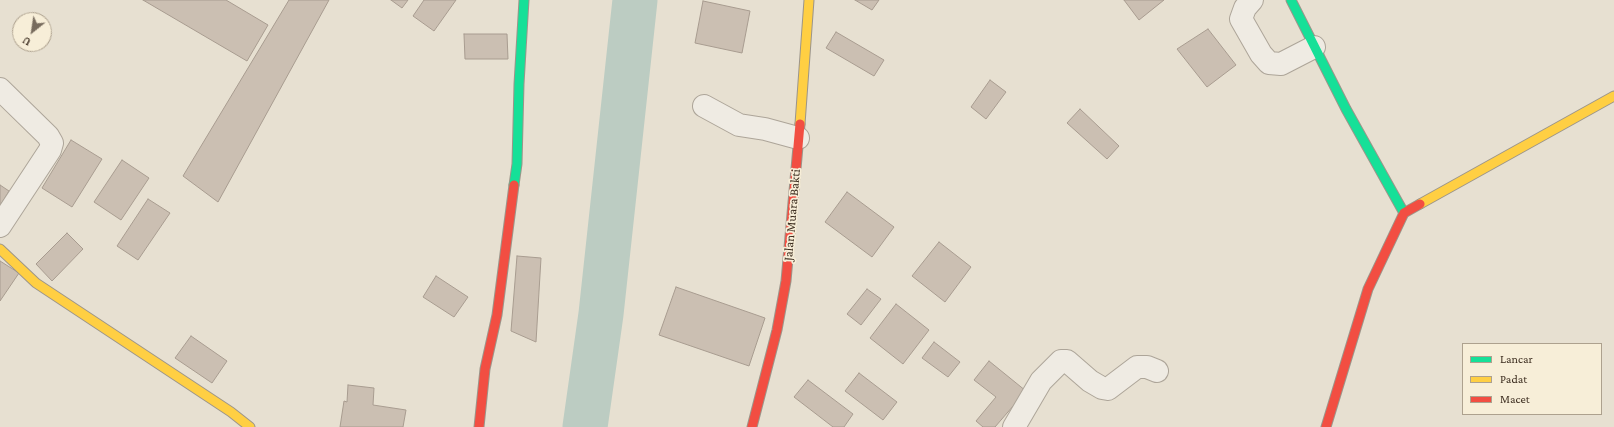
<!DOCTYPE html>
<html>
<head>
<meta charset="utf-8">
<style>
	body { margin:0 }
	#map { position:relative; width:1614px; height:427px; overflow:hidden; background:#e7e0d1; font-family:"Crimson Pro",serif }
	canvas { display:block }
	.legend { position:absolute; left:1462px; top:343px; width:140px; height:72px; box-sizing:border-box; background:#f7eed8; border:1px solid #ada18e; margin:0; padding:5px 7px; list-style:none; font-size:12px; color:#3d2e20 }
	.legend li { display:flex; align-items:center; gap:8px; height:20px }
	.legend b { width:20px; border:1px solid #ada18e }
	.north { position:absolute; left:12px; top:12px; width:40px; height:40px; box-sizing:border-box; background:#f7eed8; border:1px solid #ada18e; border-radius:50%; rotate:210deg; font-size:11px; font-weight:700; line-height:16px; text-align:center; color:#3d2e20 }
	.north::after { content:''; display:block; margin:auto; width:14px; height:18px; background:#786c5e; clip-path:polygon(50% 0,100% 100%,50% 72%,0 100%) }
</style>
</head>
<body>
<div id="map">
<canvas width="1614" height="427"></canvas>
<ul class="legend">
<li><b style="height:5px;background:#16e098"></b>Lancar</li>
<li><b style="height:5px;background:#ffcf43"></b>Padat</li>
<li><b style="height:5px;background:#f24e42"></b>Macet</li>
</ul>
<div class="north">U</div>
</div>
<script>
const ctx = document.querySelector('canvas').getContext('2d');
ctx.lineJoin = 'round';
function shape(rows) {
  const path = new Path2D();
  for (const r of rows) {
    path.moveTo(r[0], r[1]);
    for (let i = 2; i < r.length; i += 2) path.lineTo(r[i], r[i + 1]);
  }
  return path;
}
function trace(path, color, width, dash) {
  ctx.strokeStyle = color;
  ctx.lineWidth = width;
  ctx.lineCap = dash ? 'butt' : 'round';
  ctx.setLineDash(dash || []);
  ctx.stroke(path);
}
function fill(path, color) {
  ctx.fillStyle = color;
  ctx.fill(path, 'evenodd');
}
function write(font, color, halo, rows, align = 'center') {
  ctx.font = font + ' "Crimson Pro",serif';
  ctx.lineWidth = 3.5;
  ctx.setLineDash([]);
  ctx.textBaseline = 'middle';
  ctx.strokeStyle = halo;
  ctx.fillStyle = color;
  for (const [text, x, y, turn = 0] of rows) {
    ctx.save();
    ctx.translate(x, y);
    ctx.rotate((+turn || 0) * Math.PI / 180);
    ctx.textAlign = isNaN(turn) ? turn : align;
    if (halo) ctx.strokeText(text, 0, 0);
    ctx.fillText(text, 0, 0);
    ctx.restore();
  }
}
trace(shape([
	[585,427,601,314,635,0]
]), '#bcccc2', 45);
const building = shape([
	[143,0,226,0,268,25,247,61,143,0],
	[289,0,329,0,218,202,183,176,289,0],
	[391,0,408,0,402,8,391,0],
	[424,0,456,0,434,31,413,16,424,0],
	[855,0,879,0,872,10,855,0],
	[1124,0,1164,0,1139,20,1124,0],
	[703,1,750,11,742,53,695,43,703,1],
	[1208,29,1236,65,1207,87,1177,49,1208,29],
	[836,32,884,60,874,76,826,48,836,32],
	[464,34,507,34,508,59,465,59,464,34],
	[990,80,1006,92,986,119,971,107,990,80],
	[1080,109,1119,146,1107,159,1067,123,1080,109],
	[71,140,102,159,72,207,42,188,71,140],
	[122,160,149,178,121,220,94,202,122,160],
	[0,185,9,191,0,206,0,185],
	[847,192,894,227,872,257,825,222,847,192],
	[148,199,170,213,138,260,117,246,148,199],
	[67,233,83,249,52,281,36,264,67,233],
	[939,242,971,267,945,302,912,276,939,242],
	[517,256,541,258,536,342,511,331,517,256],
	[0,261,19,273,0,301,0,261],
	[436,276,468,297,454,317,423,297,436,276],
	[676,287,765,318,749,366,659,335,676,287],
	[867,289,881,299,861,325,847,314,867,289],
	[896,304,929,330,903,364,870,338,896,304],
	[191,336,227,361,212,383,175,358,191,336],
	[934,342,960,362,948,377,922,358,934,342],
	[989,361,1026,391,995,427,983,427,976,421,996,397,974,380,989,361],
	[859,373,897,402,883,420,845,391,859,373],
	[808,380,853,414,844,427,833,427,794,397,808,380],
	[348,385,374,388,373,405,406,410,403,427,340,427,344,401,347,402,348,385]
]);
fill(building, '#cbbfb2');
trace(building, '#a89c90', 1);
const street = shape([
	[1252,0,1245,8,1241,19,1261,54,1269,63,1281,64,1314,47],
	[0,89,48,136,52,143,50,150,0,226],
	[704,106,739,125,765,129,798,138],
	[1014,427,1041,381,1061,361,1067,361,1090,381,1102,388,1108,389,1137,367,1147,367,1157,371]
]);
const fast = shape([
	[1291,0,1346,109,1404,213],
	[514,185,517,164,519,84,524,0]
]);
const slow = shape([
	[800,124,809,0],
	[1420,204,1614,96],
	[0,249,36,283,231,412,250,427]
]);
const jam = shape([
	[479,427,485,369,497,315,514,185],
	[752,427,777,330,786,281,800,124],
	[1326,427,1368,289,1404,213,1420,204]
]);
trace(street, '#ada599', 24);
trace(fast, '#9c958a', 11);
trace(slow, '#9c958a', 11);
trace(jam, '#9c958a', 11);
trace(street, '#efebe3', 22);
trace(fast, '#16e098', 9);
trace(slow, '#ffcf43', 9);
trace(jam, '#f24e42', 9);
write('13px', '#3d2e20', '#f7eed8', [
	["Jalan Muara Bakti",792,215,-85]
]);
</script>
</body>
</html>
